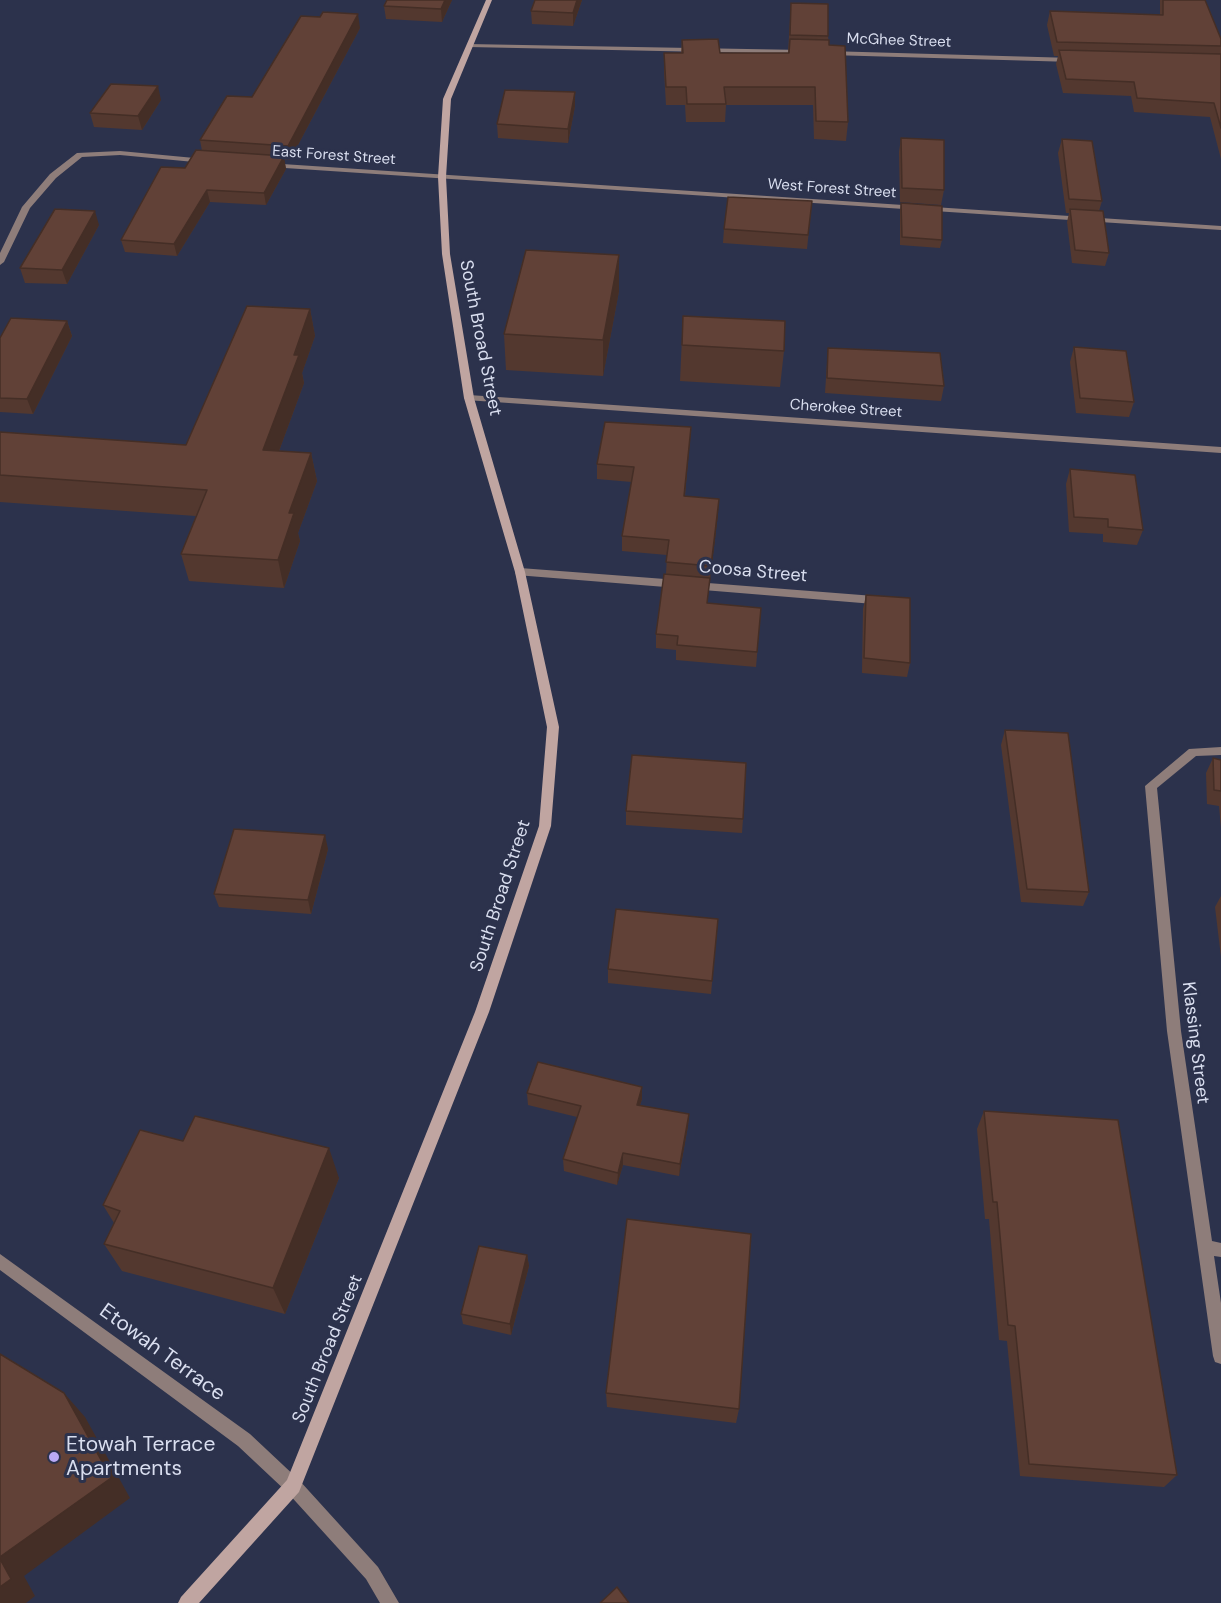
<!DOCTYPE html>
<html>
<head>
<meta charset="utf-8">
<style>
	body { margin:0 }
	canvas { display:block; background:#2c324c }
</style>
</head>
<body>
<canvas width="1221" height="1603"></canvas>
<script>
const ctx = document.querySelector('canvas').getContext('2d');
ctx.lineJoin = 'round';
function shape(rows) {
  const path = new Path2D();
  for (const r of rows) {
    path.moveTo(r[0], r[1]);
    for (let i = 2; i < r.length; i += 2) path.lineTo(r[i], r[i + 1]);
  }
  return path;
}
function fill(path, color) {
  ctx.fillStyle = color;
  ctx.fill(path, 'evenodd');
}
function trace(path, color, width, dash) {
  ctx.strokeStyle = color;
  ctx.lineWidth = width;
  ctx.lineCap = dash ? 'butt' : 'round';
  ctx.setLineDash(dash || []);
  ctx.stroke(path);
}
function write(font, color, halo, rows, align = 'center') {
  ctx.font = font + ' "DM Sans",sans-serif';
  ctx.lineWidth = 6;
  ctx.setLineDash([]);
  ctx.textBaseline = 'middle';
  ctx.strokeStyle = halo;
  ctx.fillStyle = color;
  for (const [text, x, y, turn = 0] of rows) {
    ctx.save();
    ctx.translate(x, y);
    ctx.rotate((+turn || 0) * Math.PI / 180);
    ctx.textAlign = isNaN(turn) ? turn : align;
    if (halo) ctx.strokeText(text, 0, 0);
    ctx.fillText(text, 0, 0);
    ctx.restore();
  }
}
fill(shape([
	[467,44,803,50,807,52,803,54,469,47,467,46,467,44],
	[827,51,1073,58,1077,60,1073,62,830,55,826,53,827,51],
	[120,151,205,159,209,161,205,163,120,155,82,157,56,178,30,208,4,262,0,265,0,253,22,207,50,174,77,153,120,151],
	[267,163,1221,226,1221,230,270,167,267,167,267,163],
	[469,395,1221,447,1221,453,466,400,464,398,469,395],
	[520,568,678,580,683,584,678,588,516,575,515,572,516,569,520,568],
	[695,582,874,596,879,600,874,604,691,589,690,586,691,583,695,582],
	[1221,747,1221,755,1196,756,1157,788,1181,1031,1212,1241,1221,1243,1221,1257,1214,1256,1221,1303,1221,1364,1215,1362,1213,1356,1167,1031,1145,786,1189,749,1221,747],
	[0,1254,250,1434,299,1480,378,1567,399,1603,380,1603,366,1579,287,1492,238,1446,0,1270,0,1254]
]), '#8e7d7a');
fill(shape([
	[486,0,492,0,451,99,446,177,450,254,474,398,525,572,559,727,551,826,489,1012,299,1492,199,1603,178,1603,181,1597,287,1480,475,1012,539,826,547,727,515,572,464,398,442,254,438,177,443,99,486,0]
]), '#c0a5a1');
fill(shape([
	[452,0,442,22,386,19,384,6],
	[535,0,582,0,573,26,532,24,531,11],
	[1160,0,1205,0,1221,39,1221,159,1210,117,1134,112,1131,96,1063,93,1056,64,1058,56,1054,56,1047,25,1050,11,1160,15],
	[791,3,828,36,829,45,848,122,846,141,814,139,813,105,726,105,725,122,686,122,685,105,666,105,664,71,664,53,681,53,682,40,720,53,788,53],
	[360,28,290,160,284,160,286,169,266,205,210,202,177,256,125,252,121,240,185,168,202,151,200,140,252,97],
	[161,100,142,130,94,127,90,113],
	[575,106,568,143,498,138,497,124],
	[901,138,944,190,941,205,900,202,899,152],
	[1062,139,1102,201,1099,211,1109,253,1105,266,1072,263,1067,222,1069,213,1066,213,1058,153],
	[812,201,807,249,723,243,724,229],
	[901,203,942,240,940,248,900,245,900,210],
	[99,225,67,284,25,283,20,268],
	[619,255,619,291,603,376,506,370,504,334],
	[310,309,315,336,302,373,304,383,279,451,311,453,317,481,298,533,300,541,284,588,189,581,181,554,196,516,0,502,0,432,186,445],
	[683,316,784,351,780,387,680,381],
	[67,321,72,336,33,414,0,412,0,338],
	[1074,347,1134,402,1129,417,1076,413,1070,362],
	[828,348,944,386,941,401,825,393],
	[691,427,685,496,718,514,707,603,761,608,756,667,676,660,676,650,656,648,656,634,666,574,667,555,622,551,622,536,632,482,597,479,597,464],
	[1070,469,1143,530,1137,545,1103,542,1103,534,1069,532,1066,484],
	[866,595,910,663,907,677,862,673,863,609],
	[1005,730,1089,892,1083,906,1021,902,1001,745],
	[1213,758,1221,760,1221,828,1219,806,1207,804,1206,773],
	[626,811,743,819,742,833,626,825],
	[328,849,311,914,219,907,214,894],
	[1221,896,1221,957,1215,907],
	[718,919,711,994,608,983,608,969],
	[642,1087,642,1099,640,1105,689,1114,688,1126,679,1176,623,1165,617,1185,564,1171,563,1159,577,1117,528,1105,527,1093],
	[984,1111,1177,1475,1164,1487,1020,1476,1007,1341,999,1340,989,1219,985,1219,977,1129],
	[183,1141,339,1178,285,1314,122,1271,104,1244,114,1223,103,1205],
	[527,1255,529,1266,511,1335,463,1324,461,1314],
	[606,1393,739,1409,736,1423,607,1407]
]), '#53382f');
fill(shape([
	[445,0,452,0,442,22,441,9],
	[577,0,582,0,573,26,573,13],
	[358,14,360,28,290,160,288,146],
	[158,86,161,100,142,130,138,116],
	[575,92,575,106,568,143,568,129],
	[284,156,286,169,266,205,264,193],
	[207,190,210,202,177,256,174,244],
	[95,211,99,225,67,284,62,270],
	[619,255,619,291,603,376,603,340],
	[310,309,315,336,302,373,304,383,269,478,263,450],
	[67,321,72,336,33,414,27,399],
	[691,427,690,441,683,511,684,496],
	[311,453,317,481,298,533,300,541,284,588,278,560,289,513],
	[719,499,718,514,710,581,711,566],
	[325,835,328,849,311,914,308,900],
	[642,1087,642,1099,636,1117,637,1105],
	[689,1114,688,1126,679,1176,680,1164],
	[329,1148,339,1178,285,1314,273,1288],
	[623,1153,623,1165,617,1185,618,1173],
	[527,1255,529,1266,511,1335,510,1324],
	[64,1393,85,1417,130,1498,24,1576,35,1596,26,1603,0,1603,0,1557]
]), '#442e26');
const building = shape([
	[387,0,445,0,441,9,384,6,387,0],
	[535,0,577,0,573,13,531,11,535,0],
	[1163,0,1205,0,1221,39,1221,46,1057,42,1050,11,1163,15,1163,0],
	[791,3,828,4,828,36,790,35,791,3],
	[323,12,358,14,288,146,200,140,227,96,252,97,301,16,320,17,323,12],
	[718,39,720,53,789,53,790,39,829,40,829,45,845,46,848,122,816,121,815,87,724,87,726,104,687,104,686,87,666,87,664,53,683,53,682,40,718,39],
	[1059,50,1221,54,1221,128,1214,103,1137,98,1134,82,1066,79,1059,50],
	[111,84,158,86,138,116,90,113,111,84],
	[505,90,575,92,568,129,497,124,505,90],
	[901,138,944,140,944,190,902,188,901,138],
	[1062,139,1092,141,1102,201,1069,199,1062,139],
	[196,150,284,156,264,193,207,190,174,244,121,240,161,167,185,168,196,150],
	[728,197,812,201,808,235,724,229,728,197],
	[901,203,942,206,942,240,902,237,901,203],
	[55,209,95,211,62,270,20,268,55,209],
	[1070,209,1103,211,1109,253,1075,250,1070,209],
	[526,250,619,255,603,340,504,334,526,250],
	[247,306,310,309,294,355,299,355,263,450,311,453,289,513,294,513,278,560,181,554,207,490,0,475,0,432,186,445,247,306],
	[683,316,785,321,784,351,682,345,683,316],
	[11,318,67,321,27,399,0,398,0,338,11,318],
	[1074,347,1126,351,1134,402,1080,398,1074,347],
	[828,348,940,353,944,386,827,378,828,348],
	[605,422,691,427,684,496,719,499,711,566,666,562,669,540,622,536,634,467,597,464,605,422],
	[1070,469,1135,475,1143,530,1108,527,1108,519,1074,517,1070,469],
	[664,574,710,578,707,603,761,608,757,652,677,645,678,636,656,634,664,574],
	[866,595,910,598,910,663,864,658,866,595],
	[1005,730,1068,733,1089,892,1027,889,1005,730],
	[632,755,746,763,743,819,626,811,632,755],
	[1213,758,1221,760,1221,791,1214,790,1213,758],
	[234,829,325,835,308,900,214,894,234,829],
	[616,909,718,919,712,981,608,969,616,909],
	[538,1062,642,1087,637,1105,689,1114,680,1164,623,1153,618,1173,563,1159,581,1106,527,1093,538,1062],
	[984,1111,1118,1120,1177,1475,1029,1464,1015,1326,1008,1325,997,1202,993,1202,984,1111],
	[195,1116,329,1148,273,1288,104,1244,120,1211,103,1205,140,1130,183,1141,195,1116],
	[627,1219,751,1234,739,1409,606,1393,627,1219],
	[479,1246,527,1255,510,1324,461,1314,479,1246],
	[0,1354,64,1393,111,1478,0,1557,0,1354],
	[0,1559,11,1579,0,1587,0,1559],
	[617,1587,629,1603,600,1603,617,1587]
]);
fill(building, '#614137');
trace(building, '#442e26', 1.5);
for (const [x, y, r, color] of [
	[54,1457,6,"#b9aaf7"]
]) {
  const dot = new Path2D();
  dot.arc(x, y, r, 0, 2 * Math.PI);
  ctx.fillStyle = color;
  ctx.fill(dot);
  trace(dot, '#2c324c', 2);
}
write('15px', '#d9deef', '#2c324c', [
	["McGhee Street",899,41,2],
	["East Forest Street",334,156,4],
	["West Forest Street",832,189,4],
	["Cherokee Street",846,409,4]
]);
write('18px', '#d9deef', '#2c324c', [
	["South Broad Street",480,338,79],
	["Coosa Street",753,572,5],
	["South Broad Street",501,896,-72],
	["Klassing Street",1195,1043,83],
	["South Broad Street",328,1349,-68]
]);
write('21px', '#d9deef', '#2c324c', [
	["Etowah Terrace",162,1353,36]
]);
write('21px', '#d9deef', '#2c324c', [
	["Etowah Terrace",66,1445],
	["Apartments",66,1469]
], 'left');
</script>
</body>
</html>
